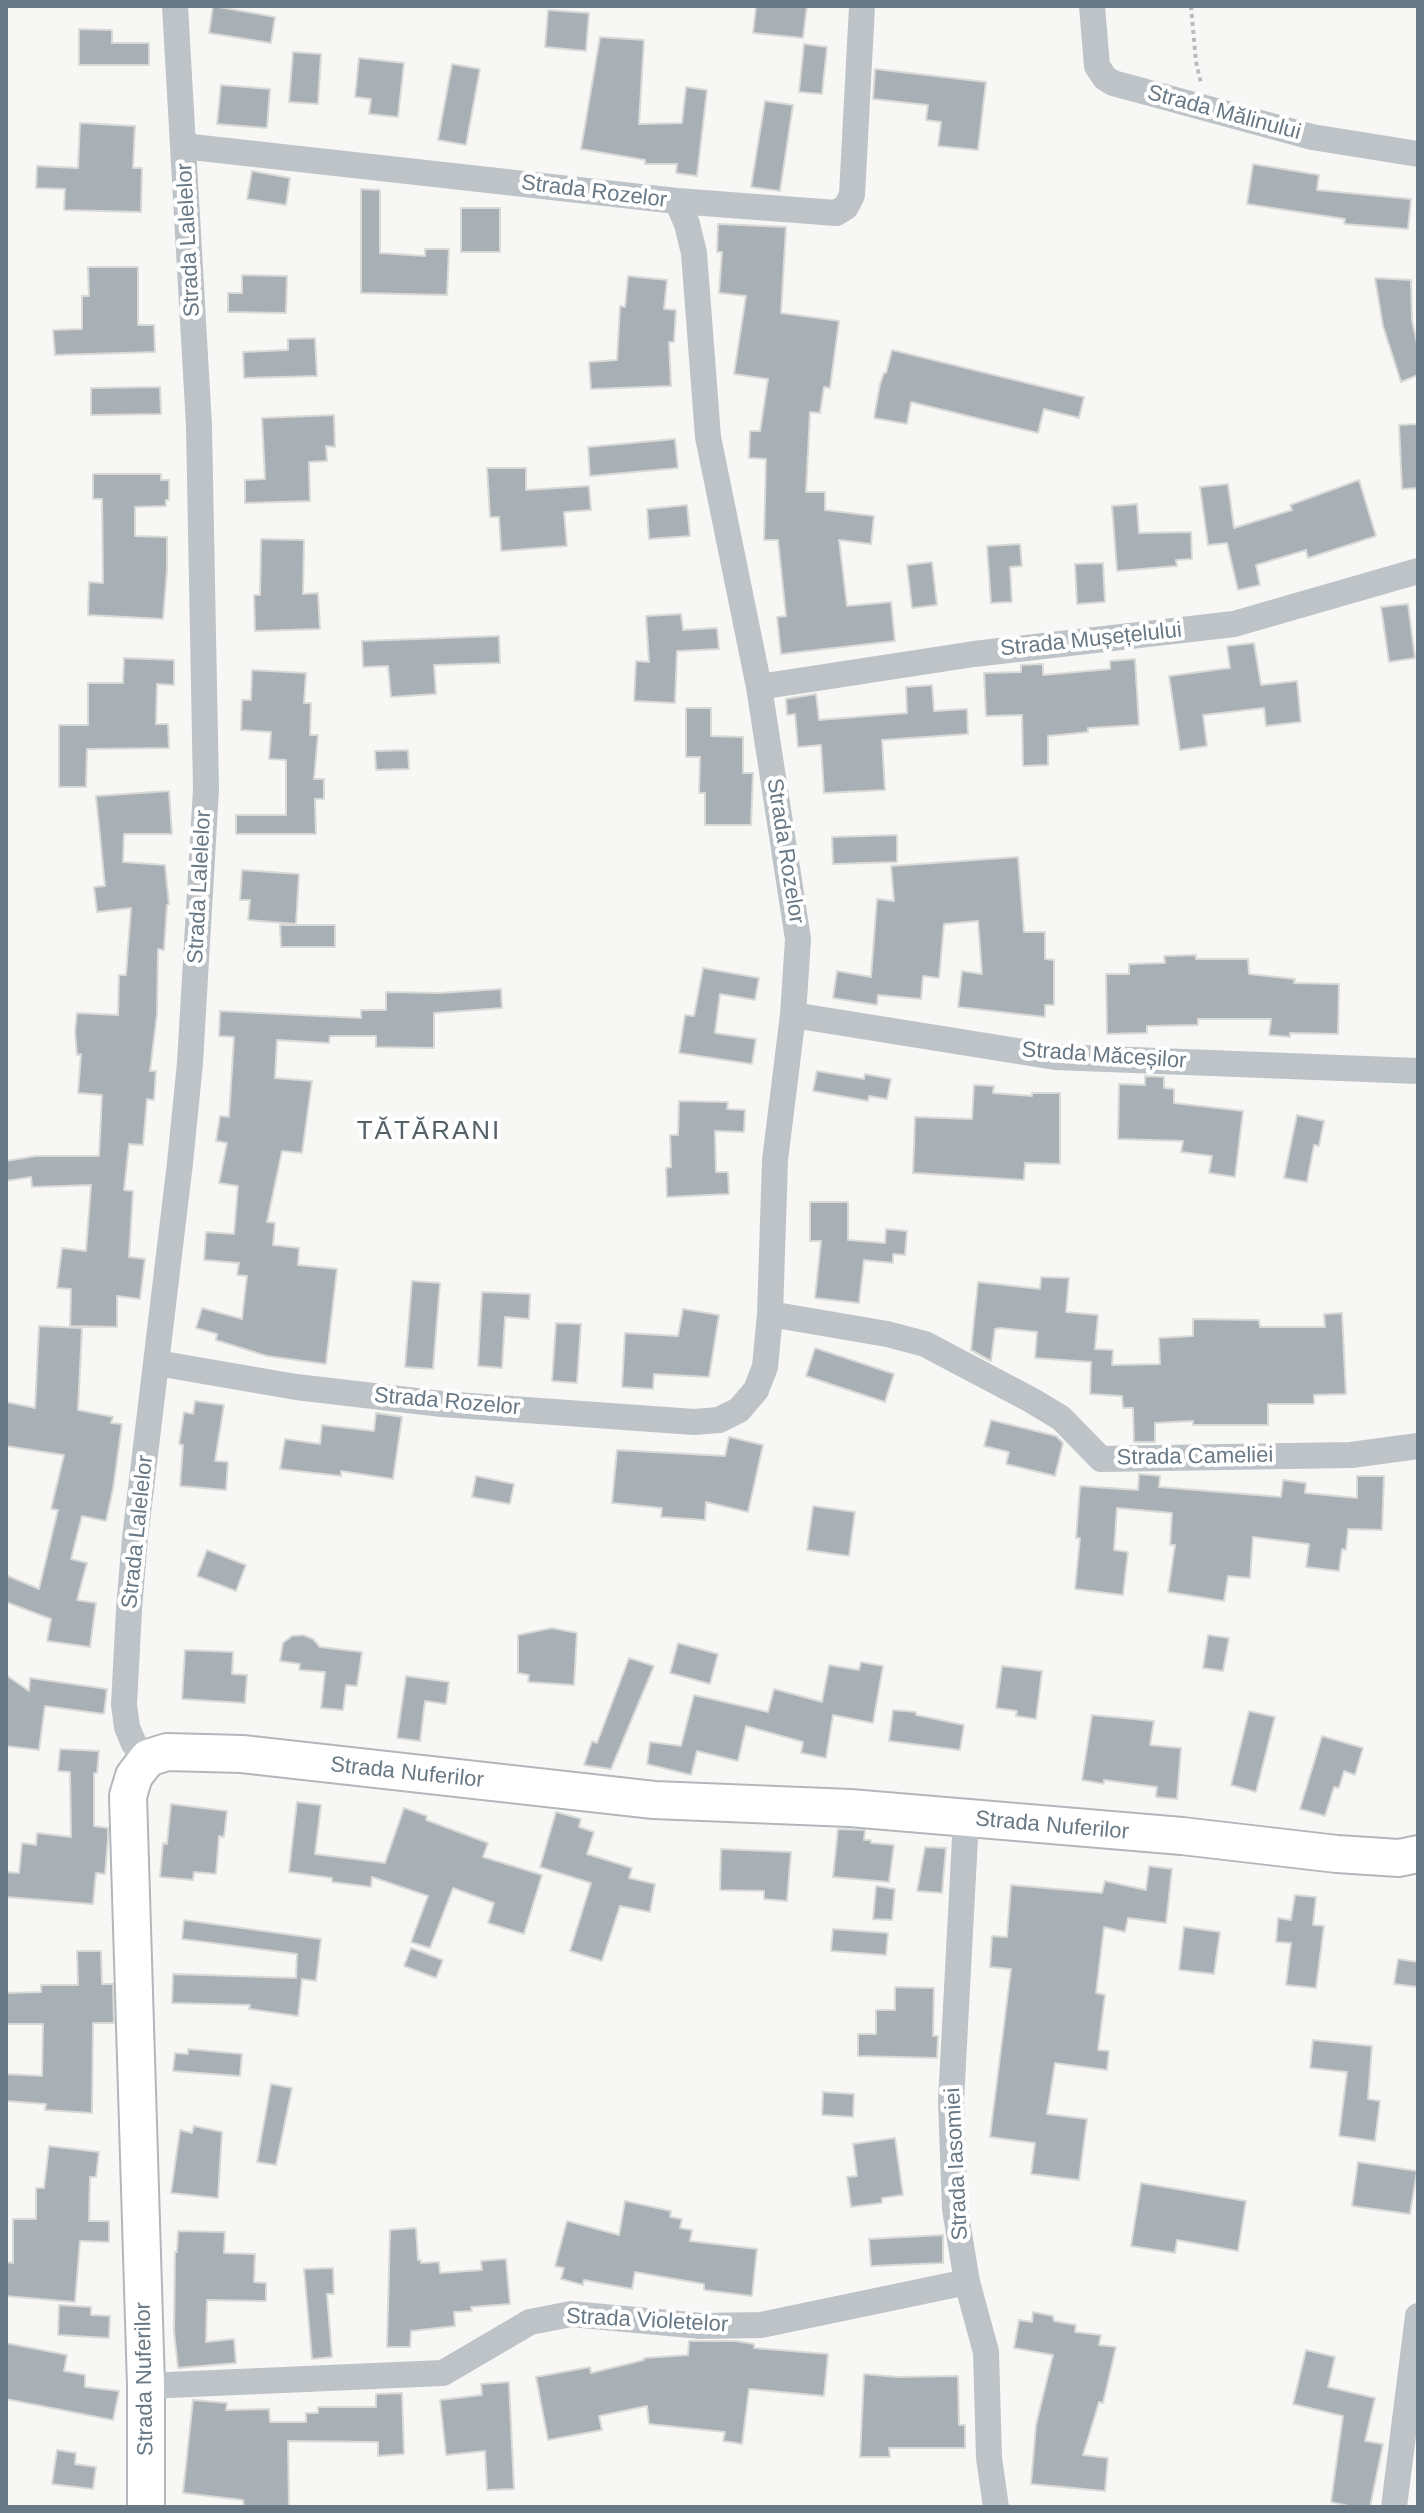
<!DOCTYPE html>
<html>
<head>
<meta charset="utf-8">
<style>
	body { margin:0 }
	#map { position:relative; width:1424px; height:2513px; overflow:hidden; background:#f7f7f5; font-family:Helvetica,sans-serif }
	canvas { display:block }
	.frame { position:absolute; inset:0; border:8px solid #687985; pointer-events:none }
</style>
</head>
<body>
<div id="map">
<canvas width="1424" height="2513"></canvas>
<div class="frame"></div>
</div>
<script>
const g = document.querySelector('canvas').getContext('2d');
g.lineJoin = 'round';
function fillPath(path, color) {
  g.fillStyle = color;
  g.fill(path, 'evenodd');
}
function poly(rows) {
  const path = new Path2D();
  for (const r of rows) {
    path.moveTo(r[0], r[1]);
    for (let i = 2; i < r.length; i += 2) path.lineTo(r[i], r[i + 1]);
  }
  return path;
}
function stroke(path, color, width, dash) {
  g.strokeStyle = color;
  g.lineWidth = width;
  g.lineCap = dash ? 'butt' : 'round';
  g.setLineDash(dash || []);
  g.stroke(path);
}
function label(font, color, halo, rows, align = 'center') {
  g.font = font + ' Helvetica,sans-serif';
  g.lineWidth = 8;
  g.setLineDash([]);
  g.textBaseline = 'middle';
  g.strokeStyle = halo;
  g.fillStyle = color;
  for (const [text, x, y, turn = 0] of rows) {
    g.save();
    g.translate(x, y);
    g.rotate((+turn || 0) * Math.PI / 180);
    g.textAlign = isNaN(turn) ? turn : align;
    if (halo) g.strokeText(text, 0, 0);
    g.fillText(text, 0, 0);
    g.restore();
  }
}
const building = poly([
	[213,6,275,17,271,43,209,33,213,6],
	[756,6,807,6,803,38,753,33,756,6],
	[548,10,589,13,586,51,545,47,548,10],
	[79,29,112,30,112,43,149,43,149,65,79,65,79,29],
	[600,37,644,40,639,124,682,123,686,87,707,90,697,176,676,173,677,164,645,164,645,160,581,149,600,37],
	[804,44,827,47,822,94,799,92,804,44],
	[293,52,321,54,318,104,289,102,293,52],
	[359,58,404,63,398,117,369,114,371,99,355,97,359,58],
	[452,64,480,69,466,145,438,140,452,64],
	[875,69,986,82,978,150,938,146,941,122,926,120,928,105,873,99,875,69],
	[221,85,270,89,267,128,217,124,221,85],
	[765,101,793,105,780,191,751,187,765,101],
	[80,123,135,126,133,168,142,168,141,212,64,210,65,189,36,188,37,166,78,168,80,123],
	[1253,164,1319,175,1317,190,1411,199,1408,229,1344,224,1345,219,1247,204,1253,164],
	[252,171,290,178,286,205,247,199,252,171],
	[361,189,380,190,380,253,425,256,425,249,449,249,447,295,361,293,361,189],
	[461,208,500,208,500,252,461,252,461,208],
	[718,224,786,227,781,313,839,321,830,388,824,387,820,413,810,412,806,492,825,492,825,510,874,516,871,544,839,540,847,606,891,602,895,641,781,654,777,617,786,616,778,540,764,540,766,459,749,458,750,431,760,431,768,379,734,374,746,296,719,293,722,252,717,252,718,224],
	[88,267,138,267,138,325,154,325,155,352,55,355,53,330,82,329,82,296,89,296,88,267],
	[242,275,287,276,286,313,228,312,228,293,242,293,242,275],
	[628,276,667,280,664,309,676,310,674,342,669,342,671,386,591,389,589,362,617,360,620,306,625,307,628,276],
	[1375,278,1411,280,1412,320,1418,348,1418,375,1401,382,1383,326,1375,278],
	[315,338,317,376,244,378,243,352,288,350,288,339,315,338],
	[892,350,1084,397,1079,418,1044,409,1038,433,911,402,907,424,874,418,880,384,884,373,886,373,892,350],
	[160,387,161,414,91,415,91,388,160,387],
	[334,415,335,447,326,446,327,461,309,462,310,501,245,503,245,480,265,479,262,418,334,415],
	[1418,424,1418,488,1402,489,1399,425,1418,424],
	[675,439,678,468,590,476,588,447,675,439],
	[487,468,526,468,526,490,589,486,591,510,564,512,567,546,501,551,499,517,490,517,487,468],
	[93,474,161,474,161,480,169,480,169,500,166,500,166,506,135,507,135,536,167,537,167,570,163,619,88,615,89,582,103,583,102,499,93,499,93,474],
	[1359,480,1376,536,1308,558,1306,550,1256,565,1260,585,1238,590,1227,543,1208,545,1200,487,1228,484,1234,528,1292,510,1290,505,1359,480],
	[1137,504,1139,533,1191,532,1192,559,1176,560,1177,566,1117,571,1112,506,1137,504],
	[687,505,690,536,649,539,647,509,687,505],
	[261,539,304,540,303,594,318,593,320,629,255,631,254,595,260,595,261,539],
	[1020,544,1022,566,1010,567,1012,602,991,603,987,546,1020,544],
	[932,562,937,605,912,608,907,565,932,562],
	[1103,563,1105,602,1077,604,1075,564,1103,563],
	[1408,604,1415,658,1389,662,1381,607,1408,604],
	[681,614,683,630,717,628,719,649,677,651,675,703,634,701,636,661,649,662,646,616,681,614],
	[499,636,500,663,434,665,436,694,391,697,388,666,363,667,362,641,499,636],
	[1254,643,1261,685,1297,681,1301,722,1266,726,1264,708,1203,715,1207,746,1180,750,1169,676,1230,668,1227,646,1254,643],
	[124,658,174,660,174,685,157,684,156,724,168,724,169,748,87,749,86,787,59,787,59,725,88,725,88,683,123,683,124,658],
	[1135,659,1139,725,1088,728,1088,732,1048,736,1048,765,1023,766,1022,715,986,716,984,673,1021,672,1021,665,1043,664,1043,675,1110,669,1110,661,1135,659],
	[252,670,306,673,304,703,311,703,310,735,318,735,314,779,324,779,324,799,315,799,316,834,236,834,236,815,286,815,286,760,269,759,271,732,241,730,242,700,251,700,252,670],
	[932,685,934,711,967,709,968,734,882,740,885,790,824,793,821,745,798,747,795,714,787,715,786,699,816,694,819,720,907,713,906,687,932,685],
	[686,708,711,708,711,736,743,737,743,773,753,773,751,825,705,825,705,793,699,793,700,757,686,757,686,708],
	[408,750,409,769,376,770,375,751,408,750],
	[169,791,172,834,124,834,123,862,165,865,169,904,167,905,164,950,158,949,157,1014,150,1071,156,1071,154,1100,147,1099,143,1145,129,1144,124,1190,133,1191,129,1257,145,1259,140,1299,117,1296,117,1327,70,1326,71,1289,57,1288,62,1248,86,1251,91,1185,32,1187,31,1177,6,1181,6,1161,36,1156,99,1156,102,1095,78,1093,81,1054,77,1055,75,1032,77,1013,118,1015,119,975,126,975,131,908,97,912,94,887,105,886,96,796,169,791],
	[897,835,897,862,833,864,832,837,897,835],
	[1018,857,1024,932,1045,932,1045,959,1054,960,1054,1005,1045,1005,1045,1017,958,1007,962,971,982,974,978,921,944,924,939,978,923,976,921,999,878,995,877,1005,833,998,837,971,871,977,877,899,894,901,891,866,1018,857],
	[242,870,299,874,296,924,248,920,250,900,240,900,242,870],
	[280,925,335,925,335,947,281,947,280,925],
	[1196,955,1196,959,1248,959,1249,974,1295,979,1294,983,1339,984,1338,1034,1290,1033,1290,1037,1269,1035,1271,1019,1198,1019,1198,1025,1147,1026,1147,1033,1107,1034,1106,974,1129,974,1129,964,1165,963,1164,956,1196,955],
	[703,968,759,978,755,1000,720,994,715,1033,756,1039,752,1064,679,1053,685,1015,694,1016,703,968],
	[501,989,502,1008,434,1013,434,1048,376,1047,376,1036,330,1036,329,1043,277,1040,275,1078,312,1081,302,1153,282,1151,267,1222,275,1223,273,1245,299,1248,298,1265,337,1269,326,1364,267,1356,216,1340,217,1334,196,1328,202,1308,242,1319,247,1276,237,1275,239,1263,204,1260,206,1232,234,1234,238,1186,219,1183,227,1143,216,1141,220,1116,229,1117,234,1037,219,1036,220,1011,361,1018,361,1010,386,1010,386,992,439,993,501,989],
	[817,1071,864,1079,865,1074,891,1079,887,1099,869,1096,868,1101,813,1091,817,1071],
	[1145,1076,1164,1077,1164,1088,1174,1089,1174,1103,1243,1111,1235,1177,1209,1173,1212,1156,1181,1152,1183,1141,1118,1139,1119,1084,1145,1085,1145,1076],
	[974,1085,994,1086,993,1093,1032,1096,1032,1093,1060,1093,1060,1164,1025,1163,1024,1180,913,1173,915,1117,972,1119,974,1085],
	[679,1101,728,1102,727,1109,745,1110,744,1132,715,1131,716,1172,728,1172,729,1194,667,1197,666,1168,671,1167,670,1135,678,1135,679,1101],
	[1297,1115,1324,1121,1319,1146,1314,1145,1307,1182,1284,1178,1297,1115],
	[810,1202,848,1202,848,1240,885,1243,886,1229,907,1231,905,1255,893,1254,893,1263,864,1260,859,1303,815,1298,821,1241,810,1241,810,1202],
	[1041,1277,1069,1278,1066,1312,1098,1315,1095,1349,1113,1350,1112,1365,1160,1364,1159,1338,1193,1336,1193,1319,1259,1320,1260,1327,1325,1327,1324,1314,1342,1313,1346,1394,1314,1395,1314,1404,1268,1404,1268,1425,1193,1425,1193,1421,1155,1423,1155,1442,1134,1442,1133,1408,1123,1408,1122,1396,1090,1394,1091,1362,1035,1358,1037,1332,1000,1328,995,1329,991,1361,971,1350,978,1282,1040,1289,1041,1277],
	[412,1281,440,1283,433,1369,405,1367,412,1281],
	[482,1292,530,1294,529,1319,505,1317,502,1368,478,1366,482,1292],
	[683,1309,719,1315,709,1377,654,1374,653,1389,622,1387,625,1333,678,1336,683,1309],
	[556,1323,581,1324,577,1383,552,1381,556,1323],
	[39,1326,82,1328,78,1410,113,1417,111,1423,122,1424,113,1489,106,1521,82,1516,71,1559,87,1563,77,1600,96,1603,90,1647,47,1641,51,1619,6,1602,6,1575,39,1589,58,1510,51,1509,64,1455,6,1446,6,1402,35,1408,39,1326],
	[815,1348,894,1374,885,1402,806,1376,815,1348],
	[195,1401,224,1405,215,1461,228,1462,226,1490,180,1486,183,1445,179,1444,184,1412,193,1414,195,1401],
	[376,1413,402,1417,393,1479,341,1471,341,1476,280,1469,285,1439,320,1444,322,1425,374,1431,376,1413],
	[991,1420,1056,1436,1063,1443,1055,1476,1006,1464,1009,1452,984,1446,991,1420],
	[729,1437,763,1445,748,1512,706,1502,705,1520,661,1517,662,1508,612,1503,617,1450,725,1456,729,1437],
	[1139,1474,1160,1476,1159,1487,1281,1497,1283,1480,1306,1483,1305,1493,1357,1498,1357,1476,1384,1476,1382,1530,1348,1529,1346,1550,1342,1549,1339,1571,1306,1567,1309,1544,1253,1537,1250,1578,1228,1576,1224,1601,1168,1592,1175,1545,1170,1545,1172,1513,1117,1508,1114,1550,1128,1552,1123,1595,1075,1589,1080,1538,1076,1538,1080,1486,1138,1490,1139,1474],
	[476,1476,514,1484,510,1504,472,1497,476,1476],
	[813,1506,855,1512,849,1556,807,1550,813,1506],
	[207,1550,246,1565,236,1591,197,1576,207,1550],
	[552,1628,577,1633,574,1685,528,1682,529,1675,518,1673,518,1635,552,1628],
	[303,1635,313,1639,320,1647,362,1652,357,1686,346,1685,343,1710,321,1708,325,1672,299,1670,300,1664,280,1661,283,1643,292,1636,303,1635],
	[1208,1635,1229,1638,1223,1671,1203,1668,1208,1635],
	[678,1643,718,1654,710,1684,670,1673,678,1643],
	[185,1650,233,1652,232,1674,247,1675,245,1703,182,1699,185,1650],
	[629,1658,654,1666,611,1769,584,1765,592,1741,597,1743,629,1658],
	[861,1662,883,1666,873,1723,833,1715,826,1758,801,1753,803,1742,746,1726,738,1761,697,1751,691,1775,647,1764,650,1742,681,1746,694,1695,768,1712,774,1689,822,1702,829,1665,859,1670,861,1662],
	[1002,1666,1042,1671,1036,1719,1016,1716,1017,1711,996,1708,1002,1666],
	[6,1675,29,1691,30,1678,107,1689,104,1714,45,1706,39,1750,6,1746,6,1675],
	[406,1676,449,1682,446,1704,425,1701,420,1741,397,1738,406,1676],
	[893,1710,916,1712,916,1715,964,1725,960,1750,889,1741,893,1710],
	[1249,1711,1275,1717,1256,1792,1231,1785,1249,1711],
	[1092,1715,1154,1721,1150,1745,1181,1748,1177,1799,1156,1797,1157,1787,1104,1780,1104,1784,1082,1780,1092,1715],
	[1322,1736,1363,1748,1355,1775,1344,1771,1339,1788,1334,1787,1325,1816,1300,1809,1322,1736],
	[60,1749,99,1751,97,1773,94,1773,94,1826,108,1828,108,1839,105,1874,96,1873,93,1904,6,1897,6,1872,19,1873,22,1843,36,1845,37,1833,71,1837,70,1772,58,1771,60,1749],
	[297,1802,321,1805,315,1854,385,1863,404,1808,427,1816,426,1820,488,1843,483,1857,542,1875,524,1934,488,1923,494,1903,453,1888,430,1948,411,1942,428,1896,372,1877,371,1887,332,1882,332,1878,289,1872,297,1802],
	[171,1804,227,1811,224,1837,219,1836,216,1874,194,1872,193,1880,160,1877,163,1843,167,1844,171,1804],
	[556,1812,581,1819,579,1827,594,1832,587,1854,632,1868,629,1878,655,1884,650,1912,620,1906,602,1961,570,1951,591,1883,540,1867,556,1812],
	[838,1829,865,1830,864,1840,871,1840,871,1843,894,1845,889,1882,833,1877,838,1829],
	[925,1847,946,1848,942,1893,917,1891,925,1847],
	[721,1849,791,1852,787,1901,764,1899,764,1891,720,1890,721,1849],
	[1149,1866,1172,1869,1166,1923,1128,1918,1125,1932,1104,1927,1096,1993,1105,1995,1098,2050,1109,2051,1107,2070,1055,2063,1047,2114,1087,2119,1079,2180,1031,2174,1035,2143,990,2137,1011,1969,990,1967,992,1936,1007,1937,1011,1885,1102,1893,1105,1881,1146,1890,1149,1866],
	[876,1886,895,1889,892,1920,873,1919,876,1886],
	[1295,1895,1316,1897,1313,1925,1324,1926,1316,1988,1286,1985,1291,1943,1276,1942,1278,1918,1291,1920,1295,1895],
	[184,1920,321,1939,316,1981,302,1979,298,2016,249,2009,250,2005,172,2003,173,1974,296,1978,297,1954,182,1939,184,1920],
	[1184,1927,1220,1932,1214,1974,1179,1970,1184,1927],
	[833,1929,888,1933,886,1955,831,1951,833,1929],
	[411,1948,443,1960,436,1978,404,1966,411,1948],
	[77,1951,101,1951,102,1984,113,1984,114,2023,93,2023,92,2113,45,2110,46,2104,6,2101,6,2074,42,2076,43,2024,6,2024,6,1993,41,1992,41,1985,78,1985,77,1951],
	[1398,1959,1418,1962,1418,1987,1394,1984,1398,1959],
	[895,1987,934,1988,933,2036,938,2036,937,2058,858,2056,858,2034,876,2034,876,2010,895,2010,895,1987],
	[1313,2040,1372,2046,1368,2099,1380,2101,1375,2141,1339,2136,1347,2072,1310,2068,1313,2040],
	[188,2049,242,2054,240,2076,173,2071,175,2053,188,2054,188,2049],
	[271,2084,292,2088,276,2165,257,2162,271,2084],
	[823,2092,854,2094,853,2117,822,2115,823,2092],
	[194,2126,222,2132,218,2198,171,2193,180,2130,192,2133,194,2126],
	[895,2138,903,2195,882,2198,882,2203,851,2207,847,2177,857,2176,853,2144,895,2138],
	[49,2146,99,2152,96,2177,90,2177,89,2221,109,2221,109,2242,80,2241,75,2302,6,2296,6,2262,13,2263,13,2219,36,2219,36,2188,44,2188,49,2146],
	[1358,2162,1417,2171,1410,2214,1352,2206,1358,2162],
	[1141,2183,1246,2201,1238,2251,1177,2240,1175,2253,1131,2246,1141,2183],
	[625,2201,671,2211,670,2217,682,2219,680,2228,692,2230,690,2241,757,2249,752,2296,704,2290,704,2284,635,2272,632,2289,584,2280,583,2285,561,2279,564,2268,555,2266,567,2221,619,2235,625,2201],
	[416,2228,418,2260,421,2260,421,2263,439,2262,440,2273,482,2270,481,2261,506,2259,510,2304,471,2307,472,2311,454,2312,455,2326,411,2331,410,2347,387,2347,390,2230,416,2228],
	[178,2231,225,2232,224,2253,255,2254,254,2282,266,2283,266,2301,207,2300,206,2342,234,2339,236,2363,178,2368,174,2331,175,2252,177,2252,178,2231],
	[943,2235,943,2263,871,2266,869,2239,943,2235],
	[333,2268,334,2294,327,2294,332,2357,312,2359,304,2269,333,2268],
	[59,2305,91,2307,91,2315,110,2316,109,2338,58,2335,59,2305],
	[1033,2312,1053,2316,1054,2321,1076,2325,1075,2332,1101,2335,1099,2345,1116,2347,1103,2403,1099,2402,1083,2455,1108,2458,1105,2491,1031,2484,1036,2425,1053,2355,1014,2348,1019,2320,1032,2322,1033,2312],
	[689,2341,736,2341,754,2344,754,2348,828,2354,824,2396,749,2389,742,2444,723,2441,725,2432,649,2424,647,2406,599,2416,602,2430,548,2440,536,2377,590,2367,591,2373,644,2360,644,2358,688,2355,689,2341],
	[6,2343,67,2355,64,2371,85,2375,85,2387,119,2391,113,2420,6,2399,6,2343],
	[1306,2350,1335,2357,1328,2387,1375,2398,1365,2441,1383,2444,1370,2507,1353,2507,1331,2502,1343,2416,1293,2404,1306,2350],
	[864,2374,898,2377,958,2376,959,2425,965,2425,965,2448,889,2448,890,2457,860,2457,864,2374],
	[509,2382,514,2489,487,2490,485,2451,446,2455,440,2400,482,2395,481,2384,509,2382],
	[402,2393,404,2454,378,2456,378,2442,288,2441,289,2507,244,2507,243,2500,183,2493,193,2400,227,2403,226,2410,269,2409,270,2422,306,2422,306,2413,318,2413,318,2407,376,2407,376,2394,402,2393],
	[57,2450,76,2453,75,2464,96,2467,93,2489,52,2484,57,2450]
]);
const path = poly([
	[1191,6,1196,62,1201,83]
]);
const minor = poly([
	[1092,6,1097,66,1105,78,1113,83,1312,137,1418,154],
	[183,146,677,201,836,213,846,207,852,195,862,6],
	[759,687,974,654,1234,624,1418,571],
	[793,1015,1055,1057,1418,1071],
	[770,1314,887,1334,925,1344,1031,1400,1061,1418,1101,1459,1351,1455,1418,1446],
	[157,1363,296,1387,442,1404,694,1422,719,1420,739,1410,756,1390,765,1367,770,1314,775,1160,793,1015,798,939,759,687,708,437,694,253,687,224,677,201],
	[148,1758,134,1744,127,1727,124,1705,129,1609,135,1538,180,1163,190,1063,206,789,199,426,175,6],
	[966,1819,951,2101,955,2209,967,2282,986,2352,989,2458,996,2507],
	[146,2386,443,2373,530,2322,571,2314,701,2326,761,2325,967,2282],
	[1394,2507,1418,2316]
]);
const secondary = poly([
	[146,2507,146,2386,128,1796,134,1776,148,1758,167,1752,242,1754,654,1800,850,1808,1182,1836,1337,1854,1399,1858,1418,1854]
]);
const streetNames = [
	["Strada Mălinului",1224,113,15],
	["Strada Rozelor",594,192,7],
	["Strada Lalelelor",189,240,-93],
	["Strada Mușețelului",1091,640,-6],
	["Strada Rozelor",785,851,81],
	["Strada Lalelelor",200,887,-87],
	["Strada Măceșilor",1104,1056,4],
	["Strada Rozelor",447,1402,5],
	["Strada Cameliei",1195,1457,-1],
	["Strada Lalelelor",138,1532,-84],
	["Strada Nuferilor",407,1773,6],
	["Strada Nuferilor",1052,1826,5],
	["Strada Iasomiei",957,2164,-93],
	["Strada Violetelor",647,2321,3],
	["Strada Nuferilor",145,2379,-91]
];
const quarterNames = [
	["TĂTĂRANI",429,1132]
];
fillPath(building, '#a8b0b6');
stroke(building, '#d9d9d7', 2);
stroke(secondary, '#b1b7bb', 40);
stroke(path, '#b9bcbf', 4, [4, 4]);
stroke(minor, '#bec3c7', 26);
stroke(secondary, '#fff', 36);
label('22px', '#687985', '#fff', streetNames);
g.letterSpacing = '2px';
label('26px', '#55626a', '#fff', quarterNames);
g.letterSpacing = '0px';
</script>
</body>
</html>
